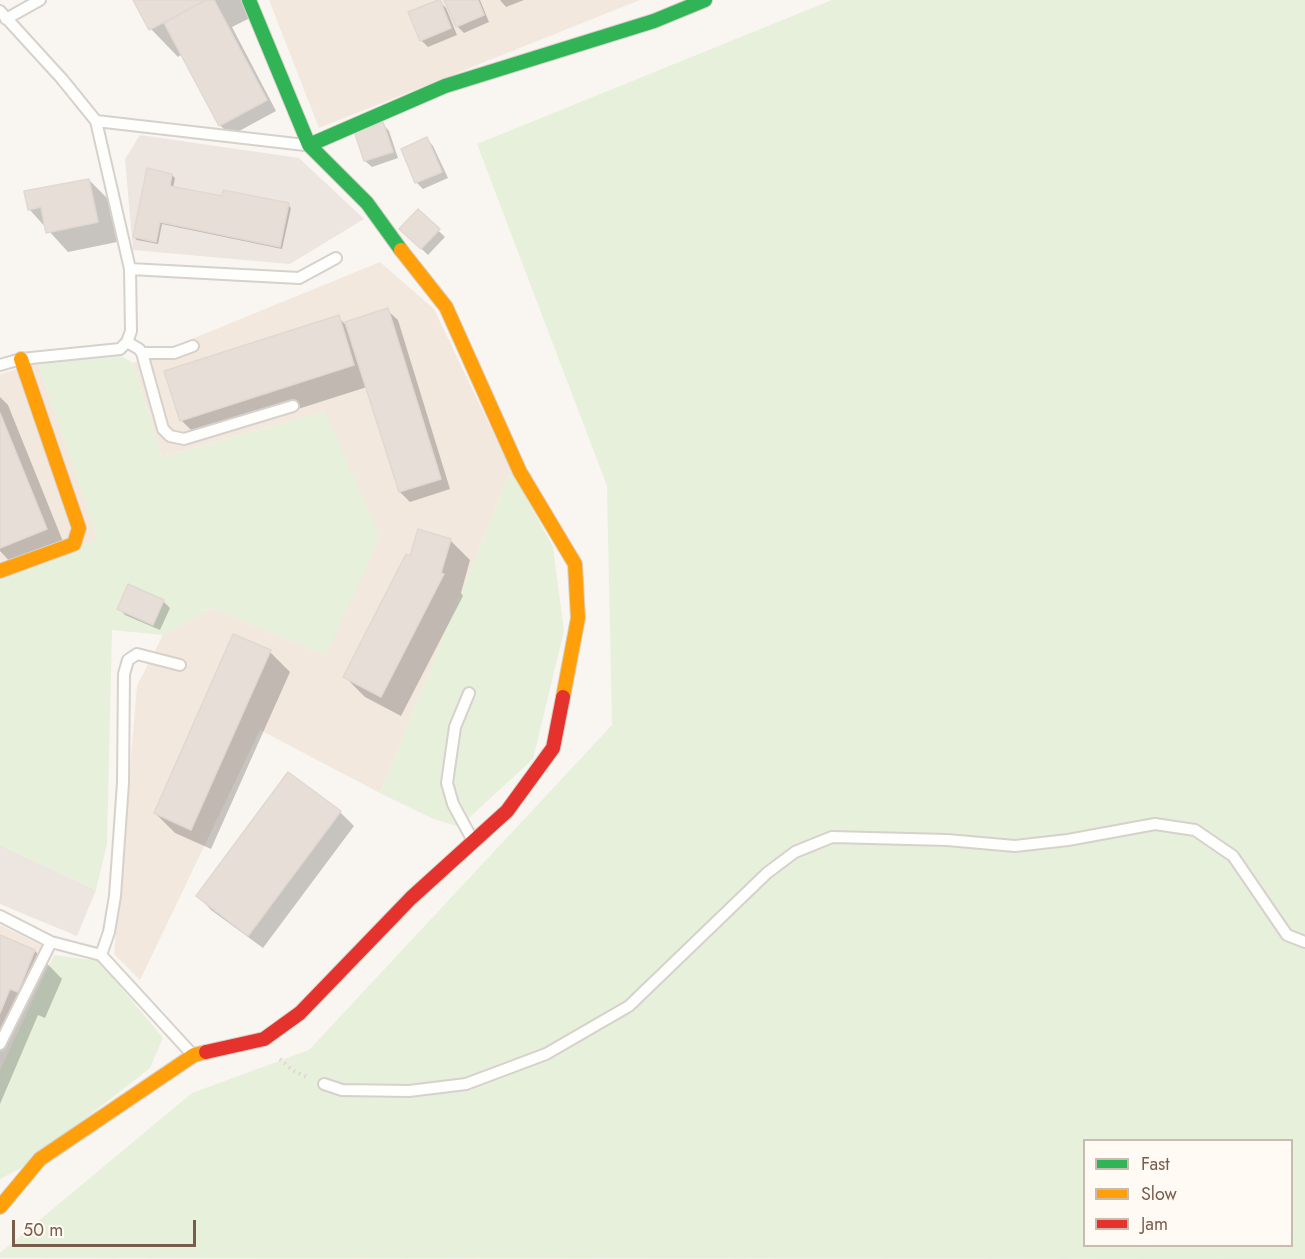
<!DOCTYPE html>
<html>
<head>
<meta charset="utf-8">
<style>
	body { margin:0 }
	#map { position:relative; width:1305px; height:1259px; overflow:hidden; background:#f9f5f0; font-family:Jost,sans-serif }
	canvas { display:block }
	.legend { position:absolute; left:1083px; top:1139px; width:210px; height:108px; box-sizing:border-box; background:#fffaf3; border:2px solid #cabbb1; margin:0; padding:8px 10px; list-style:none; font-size:18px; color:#7a5c4d }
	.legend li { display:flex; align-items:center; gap:12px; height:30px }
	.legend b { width:30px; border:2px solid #cabbb1 }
	.scale { position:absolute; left:12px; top:1220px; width:184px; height:27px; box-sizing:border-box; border:3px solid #7a5c4d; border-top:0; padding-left:8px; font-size:18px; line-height:21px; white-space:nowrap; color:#7a5c4d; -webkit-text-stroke:4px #fffaf3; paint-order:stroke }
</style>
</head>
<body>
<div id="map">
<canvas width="1305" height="1259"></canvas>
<ul class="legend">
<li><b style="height:8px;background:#30b455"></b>Fast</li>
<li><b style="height:8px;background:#ff9f0a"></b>Slow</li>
<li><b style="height:8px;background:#e5322d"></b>Jam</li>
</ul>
<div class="scale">50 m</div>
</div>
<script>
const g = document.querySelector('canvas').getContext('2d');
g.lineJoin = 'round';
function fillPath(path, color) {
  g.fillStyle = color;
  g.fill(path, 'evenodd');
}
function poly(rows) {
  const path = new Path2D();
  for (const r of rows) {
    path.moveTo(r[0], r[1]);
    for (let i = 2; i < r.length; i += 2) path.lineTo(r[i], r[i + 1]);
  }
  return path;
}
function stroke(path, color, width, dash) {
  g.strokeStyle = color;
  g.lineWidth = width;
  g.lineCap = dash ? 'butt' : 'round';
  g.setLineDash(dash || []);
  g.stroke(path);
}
const residential = poly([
	[269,0,640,0,319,128],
	[380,262,434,309,511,470,380,793,260,730,140,980,114,954,137,686,163,635,212,608,326,655,325,411,162,457,133,363],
	[38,363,98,539,0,577,0,374],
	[0,925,45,947,0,1033]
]);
const industrial = poly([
	[140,135,299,158,364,219,290,264,133,250,125,159],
	[0,845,96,890,77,936,0,904]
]);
const green = poly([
	[832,0,1305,0,1305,1259,0,1258,0,1253,192,1093,309,1050,612,725,607,486,477,144],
	[1084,1140,1292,1140,1292,1246,1084,1246],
	[113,351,133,363,162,457,325,411,380,537,326,655,212,608,163,635,112,630,107,844,96,890,0,845,0,577,98,539,38,363],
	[511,470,553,547,564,631,533,759,459,827,431,818,380,793],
	[54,955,99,961,163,1038,150,1068,23,1167,0,1179,0,1070]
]);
const shadow = poly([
	[135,0,241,0,250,18,232,27,276,111,230,136,220,125,182,54,178,57,151,29],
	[446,0,480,0,489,22,464,33,457,26],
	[500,0,524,0,506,7],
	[439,1,446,8,457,35,428,47,421,40],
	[383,124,389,131,398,158,372,167,365,161],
	[427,139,433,146,448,178,423,189,417,183,403,150],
	[172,175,175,178,173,188,223,198,288,205,291,208,282,249,162,224,158,244,137,240,134,237],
	[89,180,109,200,117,242,68,252,29,209],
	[418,211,445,237,428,255,401,229],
	[387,310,398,320,450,489,410,502,400,492,367,387,201,440,181,420,338,317,345,324],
	[0,397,8,405,66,549,17,569,0,551],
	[450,540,470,560,461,593,463,596,401,716,365,697,345,677,411,559],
	[163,601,170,608,160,630,125,615,119,608],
	[270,652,290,672,211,849,175,833,155,813],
	[340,812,354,826,263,948,211,910,198,896],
	[0,937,35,951,62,979,45,1018,38,1015,0,1104]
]);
const building = poly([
	[133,0,206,0,149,30,133,0],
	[206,0,214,0,267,100,219,126,164,23,206,0],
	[438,0,440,0,451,28,420,41,408,12,438,0],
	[444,0,478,0,484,15,456,27,444,0],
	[383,122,393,152,364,161,354,131,383,122],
	[427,137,442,172,415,183,401,149,427,137],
	[147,168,172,174,170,186,222,196,223,190,289,203,280,247,160,222,156,242,133,237,147,168],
	[89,179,98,222,46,233,41,207,28,210,24,191,89,179],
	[418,209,440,229,421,249,399,229,418,209],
	[388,308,441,479,399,492,345,322,388,308],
	[339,315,354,365,180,421,164,371,339,315],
	[0,413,47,529,0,548,0,413],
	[418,529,451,539,441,573,444,574,381,697,343,677,406,554,410,556,418,529],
	[128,584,164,600,153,625,117,609,128,584],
	[233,634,271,650,191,830,154,813,233,634],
	[288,772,341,811,248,936,196,896,288,772],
	[0,935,35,950,18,992,10,989,0,1013,0,935]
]);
const path = poly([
	[280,1059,292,1070,309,1078]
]);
const lane = poly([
	[0,11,62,79,96,121,130,269,131,331,127,342,120,349,21,359,0,365],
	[6,19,40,0],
	[96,121,305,145],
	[130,269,299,278,336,258],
	[127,342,139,349,142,353,163,429,170,436,184,439,293,406],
	[142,353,174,353,193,346],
	[469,693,455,727,447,783,453,804,472,839],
	[0,916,51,942,101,955,191,1053],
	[101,955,109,932,115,896,123,783,124,674,128,660,137,654,180,665],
	[0,1044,51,942],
	[324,1084,342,1090,409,1091,466,1084,546,1054,629,1006,767,873,795,852,832,837,947,840,1015,846,1068,840,1155,824,1195,830,1233,856,1287,935,1305,942]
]);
const fast = poly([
	[249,0,309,145,367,203,401,250],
	[309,145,445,86,654,21,705,0]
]);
const slow = poly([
	[401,250,446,307,520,472,575,564,578,618,563,697],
	[0,571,74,544,79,528,21,359],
	[0,1207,40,1159,194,1055,206,1052]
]);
const jam = poly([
	[206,1052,264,1039,300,1013,411,898,507,811,553,748,563,697]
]);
fillPath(residential, '#f2e8de');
fillPath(industrial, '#ede5e0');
fillPath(green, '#e7f0db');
fillPath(shadow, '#0003');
fillPath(building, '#e6ded7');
stroke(building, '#e2d8d2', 1.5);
stroke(lane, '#d7d1cb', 14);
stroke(fast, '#d9d2cb', 16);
stroke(slow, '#d9d2cb', 16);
stroke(jam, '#d9d2cb', 16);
stroke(path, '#dcd5d0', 4, [1.5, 4.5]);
stroke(lane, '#fefefd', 10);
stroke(fast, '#30b455', 14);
stroke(slow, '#ff9f0a', 14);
stroke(jam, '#e5322d', 14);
</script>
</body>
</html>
